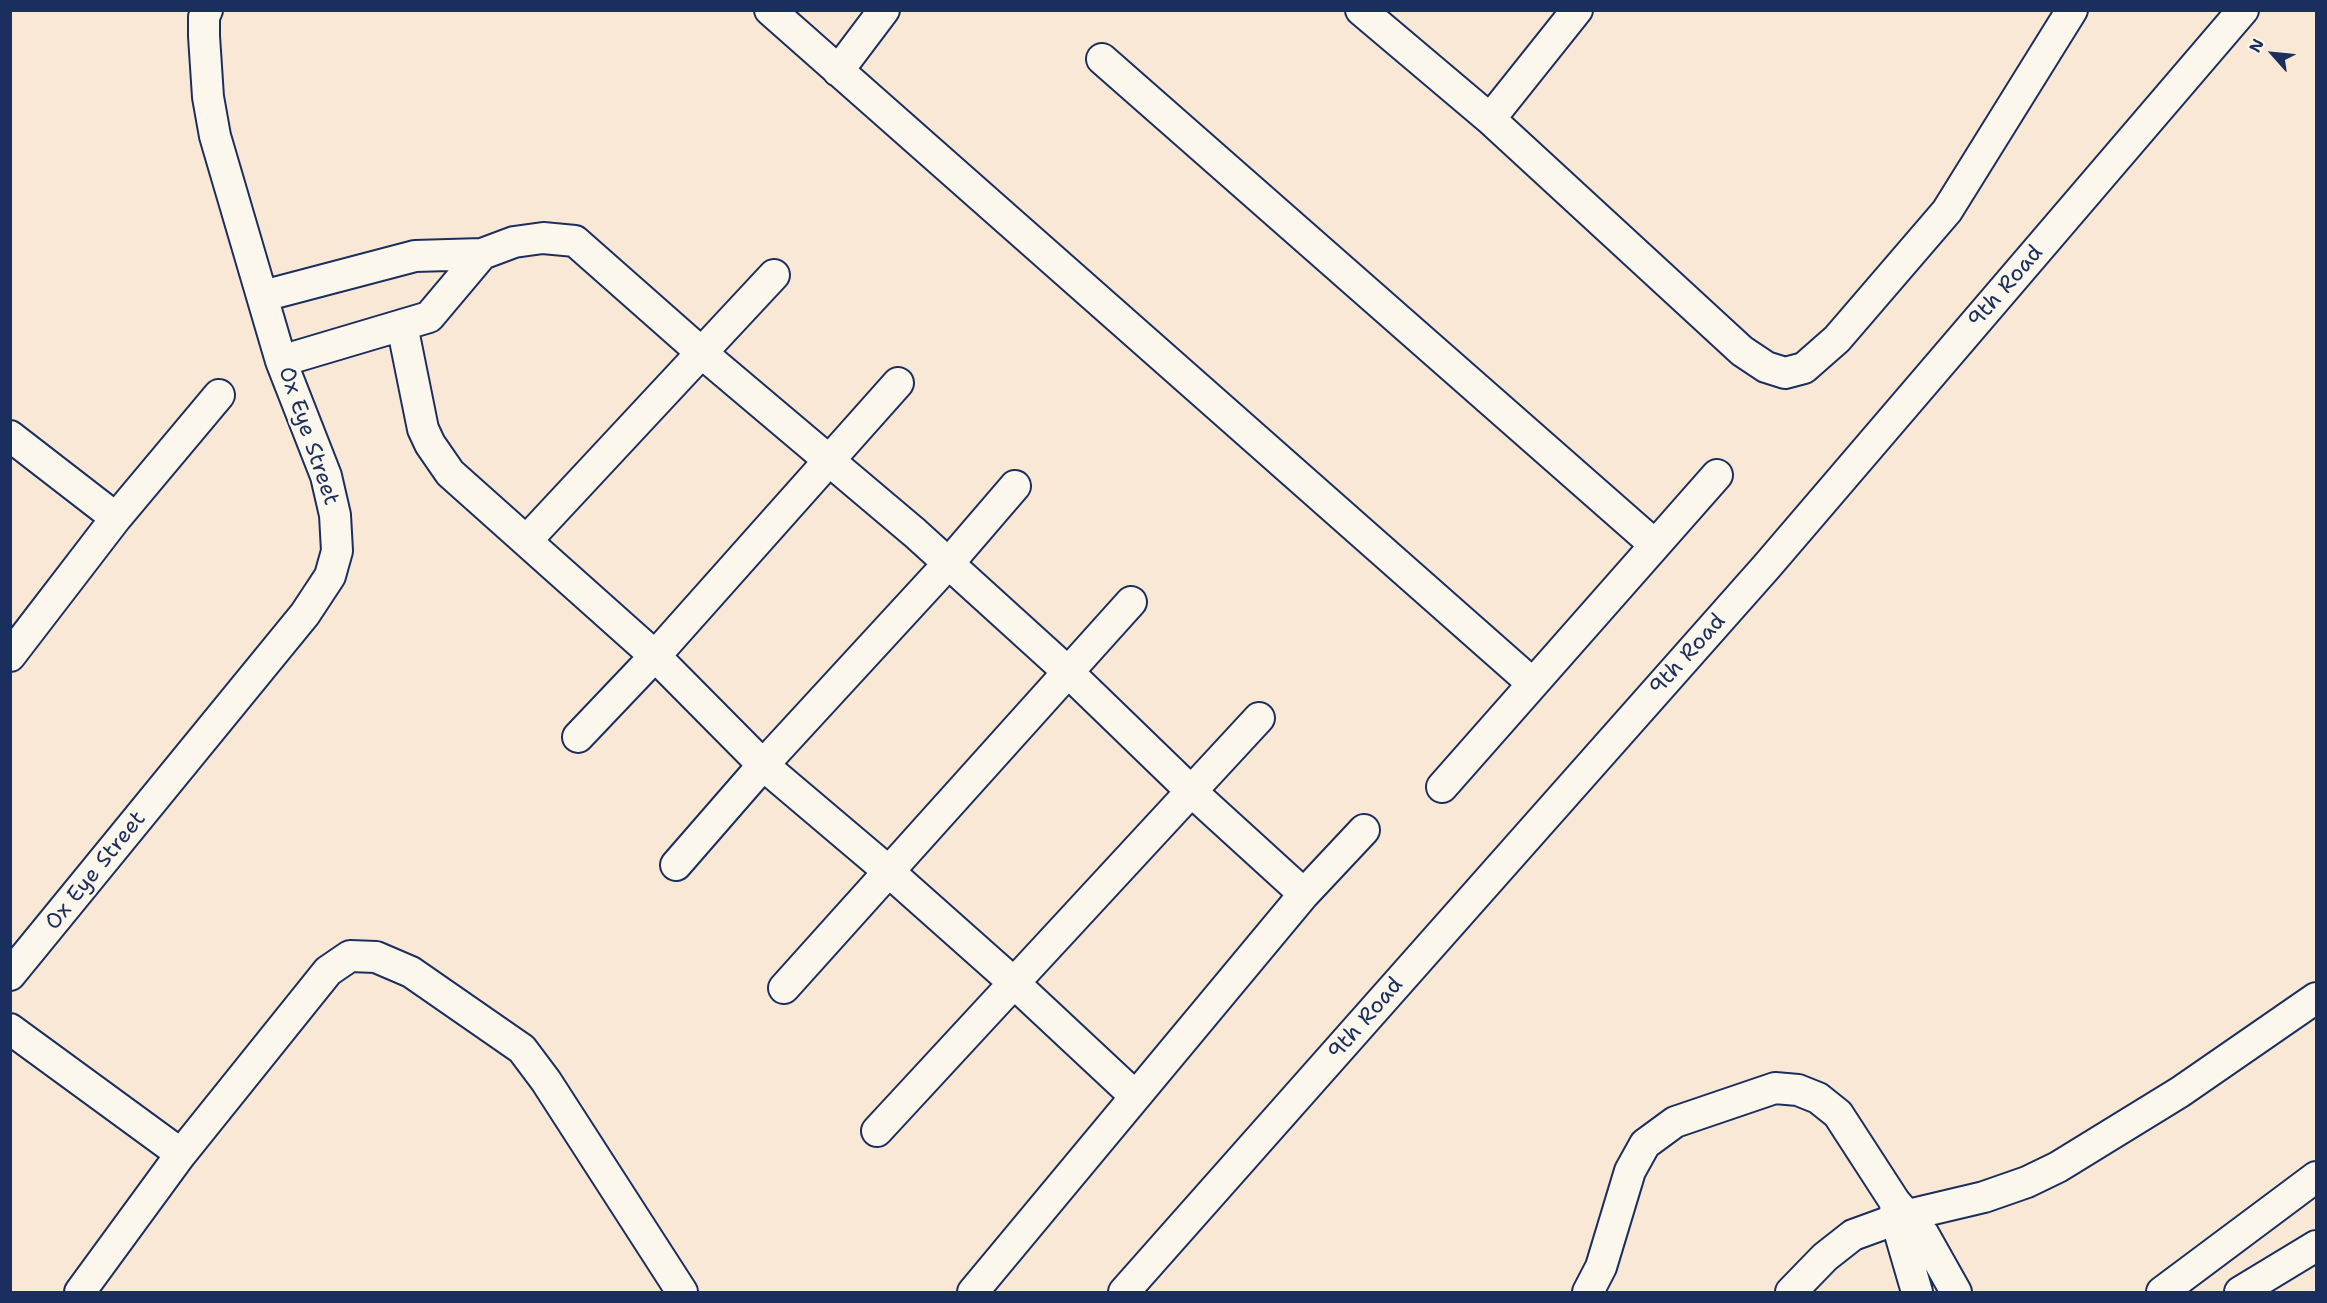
<!DOCTYPE html>
<html>
<head>
<meta charset="utf-8">
<style>
	body { margin:0 }
	#map { position:relative; width:2327px; height:1303px; overflow:hidden; background:#fae8d7; font-family:"Shantell Sans",sans-serif }
	canvas { display:block }
	.frame { position:absolute; inset:0; border:12px solid #1b2f5e; pointer-events:none }
	.north { position:absolute; left:2243px; top:24px; width:60px; height:60px; -webkit-text-stroke:4px #fbf7ec; paint-order:stroke; rotate:297deg; font-size:16px; font-weight:700; line-height:24px; text-align:center; color:#1b2f5e }
	.north::after { content:''; display:block; margin:auto; width:21px; height:27px; background:#1b2f5e; clip-path:polygon(50% 0,100% 100%,50% 72%,0 100%) }
</style>
</head>
<body>
<div id="map">
<canvas width="2327" height="1303"></canvas>
<div class="frame"></div>
<div class="north">N</div>
</div>
<script>
const g = document.querySelector('canvas').getContext('2d');
g.lineJoin = 'round';
function poly(rows) {
  const path = new Path2D();
  for (const r of rows) {
    path.moveTo(r[0], r[1]);
    for (let i = 2; i < r.length; i += 2) path.lineTo(r[i], r[i + 1]);
  }
  return path;
}
function stroke(path, color, width, dash) {
  g.strokeStyle = color;
  g.lineWidth = width;
  g.lineCap = dash ? 'butt' : 'round';
  g.setLineDash(dash || []);
  g.stroke(path);
}
function label(font, color, halo, rows, align = 'center') {
  g.font = font + ' "Shantell Sans",sans-serif';
  g.lineWidth = 5;
  g.setLineDash([]);
  g.textBaseline = 'middle';
  g.strokeStyle = halo;
  g.fillStyle = color;
  for (const [text, x, y, turn = 0] of rows) {
    g.save();
    g.translate(x, y);
    g.rotate((+turn || 0) * Math.PI / 180);
    g.textAlign = isNaN(turn) ? turn : align;
    if (halo) g.strokeText(text, 0, 0);
    g.fillText(text, 0, 0);
    g.restore();
  }
}
const minor = poly([
	[770,10,1532,683],
	[1361,10,1490,119,1742,351,1766,367,1785,373,1804,368,1837,339,1947,211,2072,10],
	[1102,59,1655,545],
	[838,71,884,10],
	[1490,119,1577,10],
	[263,296,415,256,482,254,514,242,543,238,575,241,703,354,915,533,1067,671,1191,791,1304,894],
	[402,325,423,429,430,444,450,473,655,656,763,765,887,870,1013,982,1135,1096],
	[281,361,429,317,482,254],
	[10,436,116,518],
	[527,540,774,275],
	[10,656,116,518,219,395],
	[578,737,655,656,898,383],
	[1442,787,1717,475],
	[676,865,763,765,948,564,1015,486],
	[10,975,305,614,330,576,337,551,335,515,326,476,281,361,215,136,208,97,204,36,204,17,207,10],
	[784,988,1131,602],
	[10,1029,181,1154],
	[877,1131,1259,718],
	[1895,1202,1896,1220,1917,1292],
	[80,1292,181,1154,328,971,350,956,376,957,411,972,522,1049,546,1081,682,1292],
	[973,1292,1304,894,1364,830],
	[1124,1292,1768,565,2243,10],
	[1588,1292,1601,1267,1630,1171,1645,1144,1675,1122,1775,1088,1798,1090,1818,1098,1838,1114,1895,1202,1924,1235,1956,1292],
	[1791,1292,1825,1257,1853,1235,1908,1215,1984,1197,2027,1182,2058,1167,2180,1092,2316,998],
	[2162,1292,2316,1177],
	[2240,1292,2316,1246]
]);
const streetNames = [
	["9th Road",2006,287,-49],
	["Ox Eye Street",308,436,71],
	["9th Road",1688,655,-48],
	["Ox Eye Street",96,871,-51],
	["9th Road",1366,1019,-49]
];
stroke(minor, '#1b2f5e', 34);
stroke(minor, '#fbf7ec', 30);
label('22px', '#1b2f5e', '#fbf7ec', streetNames);
</script>
</body>
</html>
